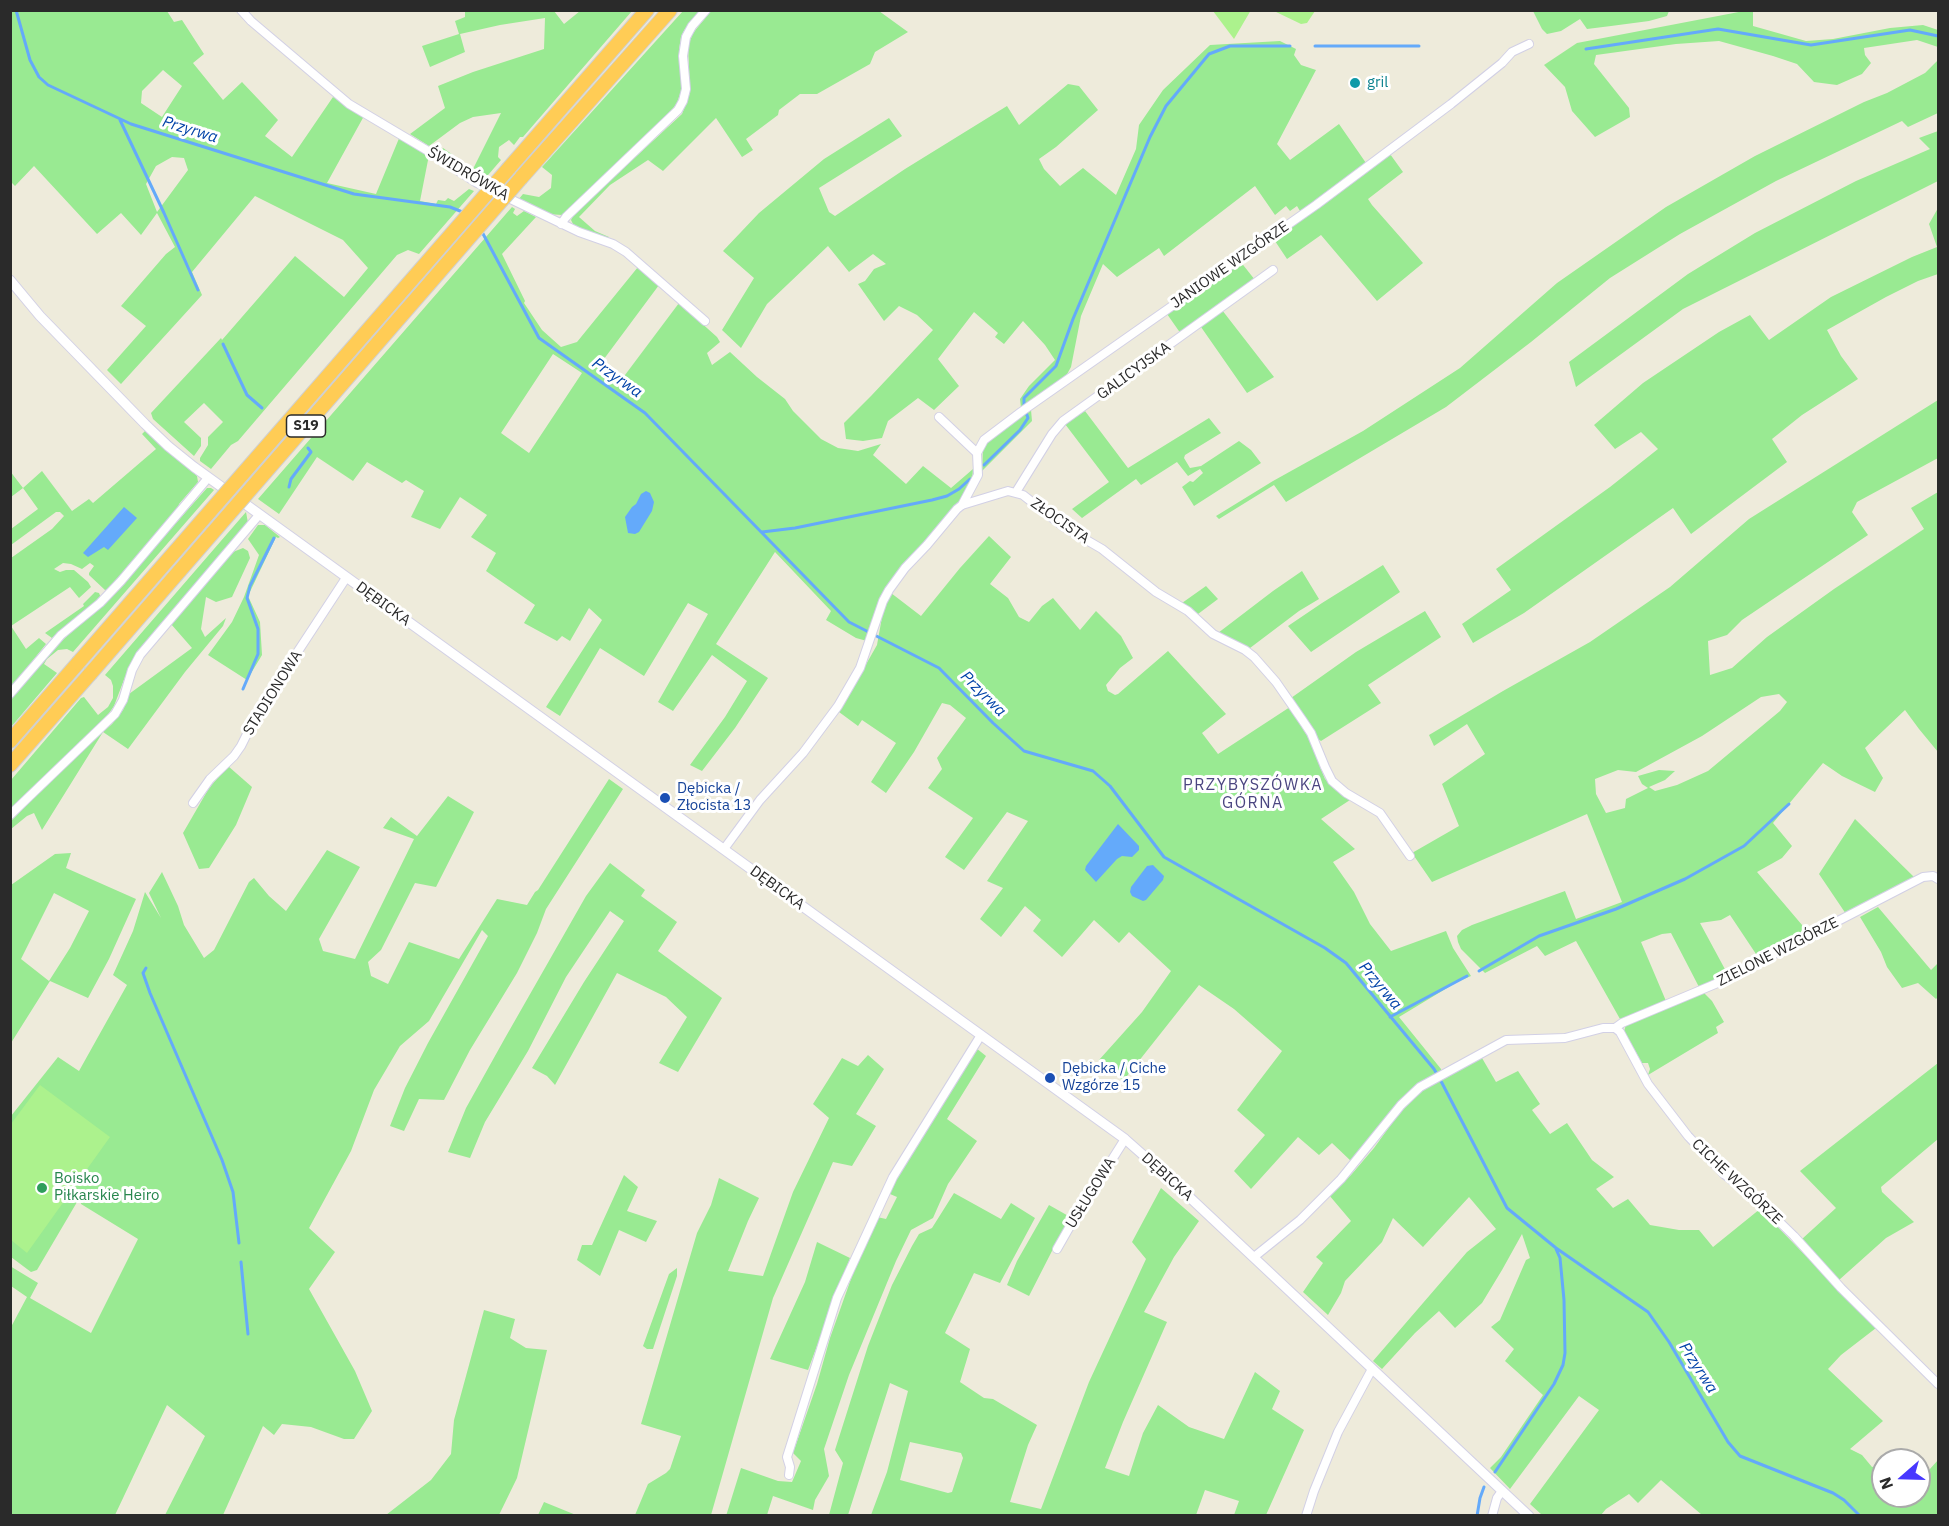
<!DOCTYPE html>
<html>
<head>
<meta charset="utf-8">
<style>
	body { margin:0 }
	#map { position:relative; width:1949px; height:1526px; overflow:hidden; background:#eeebdb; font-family:"IBM Plex Sans",sans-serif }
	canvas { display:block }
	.frame { position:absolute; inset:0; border:12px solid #2a2a2a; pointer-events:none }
	.north { position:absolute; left:1871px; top:1448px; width:60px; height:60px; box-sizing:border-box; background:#fff; border:2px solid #aaa; border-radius:50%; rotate:250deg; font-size:16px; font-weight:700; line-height:24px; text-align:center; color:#2a2a2a }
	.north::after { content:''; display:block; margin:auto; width:21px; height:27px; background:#4737ff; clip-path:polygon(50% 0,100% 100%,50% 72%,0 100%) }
</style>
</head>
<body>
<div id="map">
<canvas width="1949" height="1526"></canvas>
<div class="frame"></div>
<div class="north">N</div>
</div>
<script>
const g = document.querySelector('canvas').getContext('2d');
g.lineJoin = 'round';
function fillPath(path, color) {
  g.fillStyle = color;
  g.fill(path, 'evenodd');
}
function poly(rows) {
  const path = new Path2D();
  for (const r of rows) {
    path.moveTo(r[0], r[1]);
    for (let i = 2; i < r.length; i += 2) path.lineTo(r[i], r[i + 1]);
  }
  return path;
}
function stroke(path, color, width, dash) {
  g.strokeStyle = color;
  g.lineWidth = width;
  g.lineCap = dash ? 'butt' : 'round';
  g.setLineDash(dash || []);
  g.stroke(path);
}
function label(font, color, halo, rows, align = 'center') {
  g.font = font + ' "IBM Plex Sans",sans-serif';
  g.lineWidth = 6;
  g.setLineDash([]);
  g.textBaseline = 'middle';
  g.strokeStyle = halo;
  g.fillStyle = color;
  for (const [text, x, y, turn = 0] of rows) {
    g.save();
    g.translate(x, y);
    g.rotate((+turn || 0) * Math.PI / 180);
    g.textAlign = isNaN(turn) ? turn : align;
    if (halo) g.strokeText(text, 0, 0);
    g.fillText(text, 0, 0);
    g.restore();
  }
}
const green = poly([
	[10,11,167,11,174,22,182,20,204,54,193,63,223,100,242,82,278,120,265,136,292,157,333,97,364,116,327,183,376,194,400,136,429,155,420,201,436,204,438,200,445,201,448,198,454,201,469,189,474,191,419,254,408,250,397,255,238,441,231,445,211,469,200,461,200,458,208,445,208,437,223,422,204,403,184,422,201,438,201,446,194,456,153,419,151,413,221,338,222,340,295,256,344,297,368,268,343,240,255,196,192,272,202,295,121,384,107,370,146,326,121,306,166,254,175,247,157,213,141,235,121,213,97,234,34,166,15,186,11,182],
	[163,70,182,86,162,117,141,103,142,91],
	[172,157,184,158,188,170,157,212,146,184,156,166],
	[465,11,554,11,564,24,580,11,632,11,523,137,520,137,514,145,509,140,499,147,498,157,501,160,482,182,438,154,443,148,473,169,501,113,473,117,460,123,429,146,410,134,445,108,438,86,473,72,544,49,545,18,500,25,460,34,465,52,430,67,422,46,459,34,455,21,465,17],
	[683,11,702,11,685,29,681,37,679,50,682,88,677,103,668,115,590,190,562,215,547,214,518,200,523,194,539,197,551,188,552,175,542,167],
	[711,11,879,11,908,32,875,52,870,64,817,94,800,94,779,110,778,115,746,139,753,150,742,157,716,118,663,171,648,160,610,185,579,217,595,231,609,237,604,239,583,231,573,224,571,220,574,214,682,114,690,93,688,46,693,33],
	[1533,11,1669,11,1667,16,1649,21,1611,26,1587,29,1580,19,1561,31,1547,34,1542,29],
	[1744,11,1753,11,1753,26,1806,41,1833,39,1890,28,1923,25,1938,30,1938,47,1917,40,1864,48,1865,55,1871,63,1862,74,1837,85,1814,82,1797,64,1773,56,1719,41,1676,44,1596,55,1594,64,1629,108,1630,117,1595,137,1572,111,1565,87,1544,65,1577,43],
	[1280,41,1296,49,1294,55,1301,65,1316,70,1277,144,1290,160,1339,124,1366,163,1332,191,1300,211,1297,206,1290,211,1286,206,1275,215,1255,186,1164,256,1159,248,1117,277,1103,264,1081,316,1071,367,1066,376,1021,408,1020,399,1029,386,1055,360,1045,345,1023,321,1004,344,995,337,998,333,974,312,938,359,959,386,934,410,918,398,888,421,882,438,863,441,846,439,844,423,871,396,933,330,917,315,899,306,884,321,858,284,865,281,874,269,886,264,873,254,849,272,828,246,767,304,741,348,722,330,754,278,723,251,759,213,824,159,889,118,902,136,819,188,829,212,835,216,905,169,1007,106,1019,125,1068,84,1079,86,1098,110,1056,147,1039,159,1044,169,1060,186,1083,168,1116,195,1136,149,1139,125,1163,90,1210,45],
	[1938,60,1938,113,1908,127,1902,121,1776,181,1680,234,1610,278,1531,342,1446,407,1286,502,1274,485,1219,519,1216,516,1273,481,1363,431,1460,368,1557,283,1666,207,1755,156,1864,102,1887,93,1925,73],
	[1938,131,1938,181,1683,309,1576,387,1569,362,1688,274,1755,233,1856,181,1930,149,1919,138],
	[1390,154,1403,172,1368,199,1372,205,1423,263,1377,301,1321,235,1287,259,1273,238],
	[512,207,515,209,513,213,517,216,524,211,536,217,502,254,525,301,524,303,542,330,561,347,577,342,638,267,659,285,601,363,622,379,679,303,717,337,720,342,707,353,712,365,730,352,757,377,785,399,793,411,821,439,838,448,858,451,881,444,873,455,906,484,923,466,951,488,973,469,972,482,959,502,932,535,900,570,885,589,877,606,867,641,856,638,826,620,831,611,775,552,716,644,768,678,735,728,702,771,690,765,725,717,747,681,712,655,673,711,658,702,708,614,688,603,644,676,600,648,560,716,546,707,602,620,589,608,570,641,562,636,557,641,524,623,535,605,486,571,496,553,471,537,487,515,460,497,440,529,411,517,424,491,406,480,402,483,367,462,353,481,317,457,279,514,258,499],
	[553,354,582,373,529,453,501,433],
	[1938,208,1938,274,1918,281,1886,297,1827,330,1841,356,1858,379,1802,415,1772,439,1787,462,1691,534,1673,508,1524,613,1473,643,1462,624,1511,590,1496,569,1610,487,1658,449,1641,432,1615,449,1594,425,1643,383,1719,332,1750,315,1769,340,1831,297,1912,257,1937,247,1929,224],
	[1240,261,1255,280,1181,334,1167,314],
	[1222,310,1274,377,1247,393,1201,327],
	[1938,400,1938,458,1857,502,1852,512,1868,535,1742,620,1727,635,1708,641,1710,675,1732,668,1767,637,1834,589,1924,529,1911,508,1938,492,1938,752,1919,729,1905,710,1865,748,1883,778,1875,792,1842,776,1823,763,1773,823,1792,846,1782,858,1757,872,1808,932,1758,957,1730,915,1721,920,1700,923,1727,973,1699,987,1671,933,1662,934,1641,942,1666,1001,1620,1019,1576,941,1545,956,1537,946,1485,973,1461,949,1458,942,1457,936,1462,930,1472,925,1565,891,1576,919,1622,902,1587,814,1432,882,1412,853,1459,826,1442,784,1485,754,1467,724,1434,746,1429,735,1503,691,1590,642,1670,587,1749,519],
	[1779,694,1787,702,1780,711,1708,771,1677,785,1655,791,1649,787,1665,780,1675,771,1659,770,1638,776,1642,784,1648,788,1626,799,1625,808,1606,813,1596,794,1595,779,1618,770,1636,772,1702,736,1761,697],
	[1031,410,1032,421,982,471,983,448,993,436],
	[1085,411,1128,468,1209,418,1221,433,1185,455,1184,458,1190,468,1201,466,1239,441,1251,450,1261,463,1194,506,1182,487,1190,481,1193,482,1203,473,1200,469,1188,476,1177,462,1141,485,1136,479,1082,518,1072,509,1109,482,1065,424],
	[145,431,193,472,197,476,198,482,179,504,178,509,108,589,105,590,89,575,89,573,94,566,90,563,82,569,71,564,63,563,54,569,60,572,66,570,74,570,88,582,91,587,79,598,70,587,11,626,26,649,39,638,46,644,11,688,11,558,52,529,64,516,60,512,56,512,11,545,11,529,38,509,23,488,11,497,10,471,23,488,42,471,72,511,89,499,93,503,156,449,142,434],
	[207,488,211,488,214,490,73,652,67,649,58,650,47,659,44,664,57,673,11,727,11,700,22,685,58,644,107,601],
	[246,512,248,523,152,634,137,656,125,677,114,706,105,719,11,810,11,780,81,698,84,697,98,715,108,707,113,698,113,686,111,680,105,675],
	[258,525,265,525,280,537,278,538,276,537,248,596,260,622,262,655,247,680,208,655,232,622,244,597,259,555,248,539],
	[989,536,1011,557,990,584,1008,598,1019,617,1029,622,1042,606,1053,598,1080,630,1096,611,1121,636,1133,658,1120,668,1106,685,1108,691,1115,695,1118,694,1168,651,1226,714,1202,733,1218,754,1290,707,1309,739,1325,779,1350,800,1321,819,1355,849,1333,862,1354,892,1370,924,1391,951,1446,931,1453,948,1471,976,1457,982,1399,1017,1441,1069,1441,1072,1420,1083,1402,1099,1352,1162,1332,1143,1319,1155,1298,1137,1251,1189,1234,1171,1265,1135,1237,1110,1282,1051,1234,1009,1199,985,1123,1081,1099,1060,1142,1012,1171,971,1129,932,1119,943,1094,920,1062,957,1033,931,1041,920,1025,906,1001,937,980,919,1003,888,987,881,1028,821,1007,812,964,870,945,857,973,818,928,788,942,769,937,758,966,718,950,705,942,703,914,752,886,793,871,782,896,743,862,720,858,726,839,712,877,645,884,606,891,593,921,616,960,568],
	[243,548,248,551,250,558,232,597,216,602,206,597,201,629,205,637,226,618,223,626,185,672,128,749,103,732,42,830,34,813,27,816,11,829,11,821,53,778,103,732,112,724,123,710,129,694,192,648,171,624,233,552],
	[1383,565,1400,592,1311,652,1288,626,1322,603],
	[1302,571,1319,599,1299,611,1250,648,1225,639,1218,633,1273,591],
	[1206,586,1218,599,1198,614,1182,603],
	[95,592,99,593,101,598,52,638,45,633,84,606,83,604],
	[1425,611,1441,637,1368,685,1381,703,1321,741,1318,739,1291,698,1356,652],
	[228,766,252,787,236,825,209,868,199,869,183,833,209,788],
	[609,779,623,789,546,909,537,933,517,973,470,1050,444,1100,419,1099,404,1131,390,1126,405,1088,428,1043,488,936,482,930,429,1021,400,1046,374,1090,351,1151,309,1228,335,1252,309,1289,355,1371,372,1411,354,1439,344,1439,311,1427,282,1424,274,1435,263,1426,223,1515,165,1515,205,1436,167,1405,115,1515,11,1515,11,1327,27,1297,11,1286,10,1266,38,1283,30,1298,91,1333,138,1239,81,1204,80,1197,37,1270,31,1272,11,1257,11,1116,58,1057,79,1071,127,985,113,975,133,931,145,892,161,918,149,893,162,872,178,906,184,925,204,958,214,950,249,882,254,878,269,896,286,911,327,850,360,867,319,939,323,951,355,959,414,839,383,828,391,817,417,836,448,796,474,812,436,887,415,883,381,950,368,962,371,976,388,984,409,942,459,959,497,899,527,905,535,892,538,890],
	[1855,819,1914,877,1846,914,1819,874],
	[71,853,66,868,136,899,109,959,88,998,50,981,11,1043,11,885,55,854],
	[54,893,89,911,70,948,49,981,21,959],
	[610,863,645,890,641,896,677,922,658,951,722,998,678,1072,659,1063,687,1017,666,997,617,973,555,1085,547,1076,532,1068,584,982,624,921,610,911,566,977,528,1051,485,1122,470,1158,448,1152,466,1108,505,1038,586,896],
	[1878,907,1931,970,1938,963,1938,997,1936,999,1918,983,1902,988,1887,967,1881,952,1860,917],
	[1704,993,1712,1001,1724,1022,1716,1027,1718,1033,1648,1075,1650,1069,1648,1063,1642,1063,1624,1031,1626,1025,1699,994],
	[976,1048,986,1056,947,1119,977,1141,948,1184,933,1218,911,1230,896,1261,849,1375,824,1449,829,1476,815,1500,813,1510,773,1496,767,1515,726,1516,741,1468,778,1481,792,1482,801,1461,793,1453,817,1384,830,1338,857,1262,877,1217,886,1219,897,1197,890,1194,889,1189],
	[868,1055,884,1069,856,1114,876,1126,852,1166,833,1162,773,1298,711,1515,635,1515,648,1484,666,1473,670,1469,681,1436,641,1424,697,1233,711,1205,719,1178,759,1198,748,1221,728,1271,763,1276,793,1192,829,1118,813,1104,842,1058,858,1066],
	[1482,1058,1496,1082,1518,1071,1540,1104,1532,1110,1550,1134,1567,1123,1592,1160,1614,1177,1596,1189,1613,1208,1628,1199,1650,1225,1679,1230,1699,1230,1713,1247,1760,1209,1804,1254,1876,1328,1841,1355,1828,1369,1883,1421,1850,1449,1862,1455,1872,1467,1883,1464,1883,1496,1919,1496,1919,1478,1921,1479,1938,1460,1938,1515,1702,1515,1661,1480,1638,1503,1629,1494,1606,1509,1601,1515,1542,1515,1530,1504,1599,1410,1579,1396,1510,1489,1490,1468,1501,1457,1543,1395,1505,1361,1514,1349,1491,1327,1500,1320,1526,1260,1530,1258,1522,1234,1502,1270,1482,1303,1455,1328,1439,1311,1415,1333,1382,1369,1373,1361,1467,1252,1496,1229,1469,1197,1423,1247,1393,1218,1382,1242,1345,1281,1341,1293,1328,1315,1303,1292,1323,1263,1316,1257,1351,1221,1329,1195,1351,1175,1374,1148,1403,1108,1417,1093],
	[1938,1063,1938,1139,1881,1187,1882,1192,1914,1222,1886,1238,1839,1280,1802,1239,1836,1208,1800,1171],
	[624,1175,638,1187,627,1211,657,1221,646,1242,619,1230,600,1276,577,1260,582,1245,592,1245],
	[1161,1188,1199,1221,1174,1257,1144,1312,1167,1322,1123,1422,1105,1468,1129,1476,1143,1433,1158,1405,1189,1427,1224,1439,1255,1372,1280,1391,1272,1409,1304,1430,1266,1515,1234,1515,1239,1501,1205,1490,1196,1515,871,1515,887,1472,908,1391,890,1383,848,1515,829,1515,843,1463,835,1450,868,1346,892,1285,912,1246,919,1234,932,1228,954,1193,1001,1219,1011,1203,1035,1218,1000,1283,974,1273,945,1333,970,1349,960,1382,984,1398,993,1399,1037,1425,1028,1445,1010,1502,1041,1509,1089,1382,1146,1259,1132,1242],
	[910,1442,961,1453,963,1458,952,1492,948,1493,900,1480],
	[1049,1205,1072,1218,1053,1249,1029,1296,1007,1285,1017,1261],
	[817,1242,850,1258,808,1370,770,1359,805,1282],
	[677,1268,677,1276,653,1349,647,1349,643,1346,669,1274],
	[484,1310,515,1319,510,1338,526,1348,547,1350,517,1478,499,1515,386,1515,431,1480,451,1454,454,1420],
	[544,1502,576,1515,538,1515]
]);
const pitch = poly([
	[1251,10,1234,39,1213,11,1213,10],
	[1274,11,1315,11,1307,23,1301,24],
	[40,1085,110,1137,27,1253,11,1240,11,1124]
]);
const water = poly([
	[646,491,650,493,654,502,652,511,639,532,635,534,628,533,625,517,632,507,636,504,641,494],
	[124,507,137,518,108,550,104,547,88,557,83,553],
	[1118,824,1139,846,1139,850,1132,857,1122,856,1117,859,1096,882,1085,870,1086,866],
	[1153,865,1164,876,1163,880,1146,900,1143,901,1132,896,1130,892,1131,887,1147,866]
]);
const stream = poly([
	[16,10,30,60,39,77,48,85,131,124,354,194,450,207,465,213],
	[1315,46,1419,46],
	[1586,49,1718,29,1811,45,1910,30,1938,36],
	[120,120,164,213,198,290],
	[481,230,539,338,645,413,849,622,939,668,993,723,1024,751,1093,771,1110,786,1164,857,1325,948,1346,963,1434,1069,1442,1083,1507,1208,1556,1248,1648,1312,1669,1342,1728,1442,1740,1456,1833,1493,1844,1500,1860,1516],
	[223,344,247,395,262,408],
	[1024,405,1024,398,1056,366,1073,319,1150,137,1166,106,1209,54,1230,46,1290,46],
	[984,465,1020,430,1028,418,1026,412],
	[289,487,291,479,311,452,308,448],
	[762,532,795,528,932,500,947,496,959,489,970,479],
	[243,689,258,654,258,629,247,598,250,586,274,538],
	[146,968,143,973,150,993,222,1160,233,1192,239,1243],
	[1479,971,1539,936,1616,909,1685,879,1744,846,1789,804],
	[1390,1017,1467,976],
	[241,1262,248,1334],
	[1495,1472,1554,1384,1563,1365,1565,1353,1564,1300,1560,1258,1556,1249],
	[1477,1516,1480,1498,1484,1487]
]);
const minor = poly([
	[241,10,251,21,349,104,428,151,477,183,579,232,613,244,626,252,705,321],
	[561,224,566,217,678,110,683,101,686,89,683,56,686,37,692,26,706,10],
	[939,417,977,453],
	[1016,492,1052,434,1063,421,1273,270],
	[962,505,978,475,977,453,984,440,1021,412,1316,205,1451,104,1502,63,1512,52,1529,44],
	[10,694,61,635,100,603,121,581,208,478],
	[193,803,210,779,234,756,241,746,255,718,272,691,346,578],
	[10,815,115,714,123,700,132,670,140,655,259,515],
	[724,849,760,800,803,753,838,706,860,668,883,601,889,590,905,568,927,545,957,509,962,505,1008,491,1023,495,1064,527,1102,549,1156,592,1188,611,1213,634,1245,650,1254,657,1276,682,1303,721,1311,733,1325,767,1332,781,1346,793,1380,813,1410,856],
	[1615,1028,1622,1023,1720,982,1923,877,1933,876,1938,879],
	[1057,1249,1069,1228,1125,1139],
	[1254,1257,1300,1220,1341,1179,1401,1105,1420,1087,1506,1040,1565,1038,1603,1028,1615,1028,1620,1032,1648,1084,1688,1136,1724,1174,1759,1202,1794,1236,1841,1288,1938,1384],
	[789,1475,790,1467,787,1457,837,1298,893,1177,981,1035],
	[1306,1516,1314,1491,1338,1432,1372,1369],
	[1492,1516,1497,1498,1502,1491]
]);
const tertiary = poly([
	[10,280,40,316,145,424,168,446,194,467,1125,1139,1168,1177,1529,1516]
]);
const motorway = poly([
	[509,168,647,10],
	[521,178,670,10],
	[10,741,78,663],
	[10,765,90,674]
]);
const motorwayBridge = poly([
	[78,663,509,168],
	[90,674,521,178]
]);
const markers = [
	[1355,83,6,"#0f9aa8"],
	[665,798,6,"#1a4fb4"],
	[1050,1078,6,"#1a4fb4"],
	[42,1188,6,"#2e9e5b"]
];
const shields = [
	[306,426,39]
];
const shieldNames = [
	["S19",306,426]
];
const cultureNames = [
	["gril",1367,83]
];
const streetNames = [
	["ŚWIDRÓWKA",468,174,30],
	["JANIOWE WZGÓRZE",1230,265,-35],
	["GALICYJSKA",1134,371,-36],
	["ZŁOCISTA",1060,521,35],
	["DĘBICKA",383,604,36],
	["STADIONOWA",273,693,-58],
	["DĘBICKA",777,888,36],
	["ZIELONE WZGÓRZE",1778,952,-27],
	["DĘBICKA",1167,1177,42],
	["CICHE WZGÓRZE",1737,1182,43],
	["USŁUGOWA",1091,1193,-58]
];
const transitNames = [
	["Dębicka /",677,789],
	["Złocista 13",677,806],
	["Dębicka / Ciche",1062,1069],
	["Wzgórze 15",1062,1086]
];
const leisureNames = [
	["Boisko",54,1179],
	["Piłkarskie Heiro",54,1196]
];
const waterNames = [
	["Przyrwa",190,130,17],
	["Przyrwa",617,378,35],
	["Przyrwa",983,694,45],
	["Przyrwa",1380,986,50],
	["Przyrwa",1698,1368,57]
];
const neighbourhoodNames = [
	["PRZYBYSZÓWKA",1253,785],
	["GÓRNA",1253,803]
];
fillPath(green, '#99ea92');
fillPath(pitch, '#acf28d');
fillPath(water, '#64aafa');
stroke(stream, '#64aafa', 3);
stroke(minor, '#d2d0e5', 10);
stroke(tertiary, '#d2d0e5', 11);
stroke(motorway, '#d0d0d0', 16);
stroke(minor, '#fff', 8);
stroke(tertiary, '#fff', 9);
stroke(motorway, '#fc5', 14);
stroke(motorwayBridge, '#d0d0d0', 16, []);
stroke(motorwayBridge, '#fc5', 14);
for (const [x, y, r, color] of markers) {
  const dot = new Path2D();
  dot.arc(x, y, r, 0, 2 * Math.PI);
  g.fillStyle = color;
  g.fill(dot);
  stroke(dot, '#fff', 2);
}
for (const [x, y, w] of shields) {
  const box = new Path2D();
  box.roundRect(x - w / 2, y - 11, w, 22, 4.5);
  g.fillStyle = '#fff';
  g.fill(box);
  stroke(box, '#2a2a2a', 1.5);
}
label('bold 14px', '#2a2a2a', null, shieldNames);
label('15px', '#0d838f', '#fff', cultureNames, 'left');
label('15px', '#2a2a2a', '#fff', streetNames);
label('15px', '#164399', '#fff', transitNames, 'left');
label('15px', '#27864d', '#fff', leisureNames, 'left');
label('italic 16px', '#0142a8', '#fff', waterNames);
g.letterSpacing = '1.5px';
label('16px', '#4b4680', '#fff', neighbourhoodNames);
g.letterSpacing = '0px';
</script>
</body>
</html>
